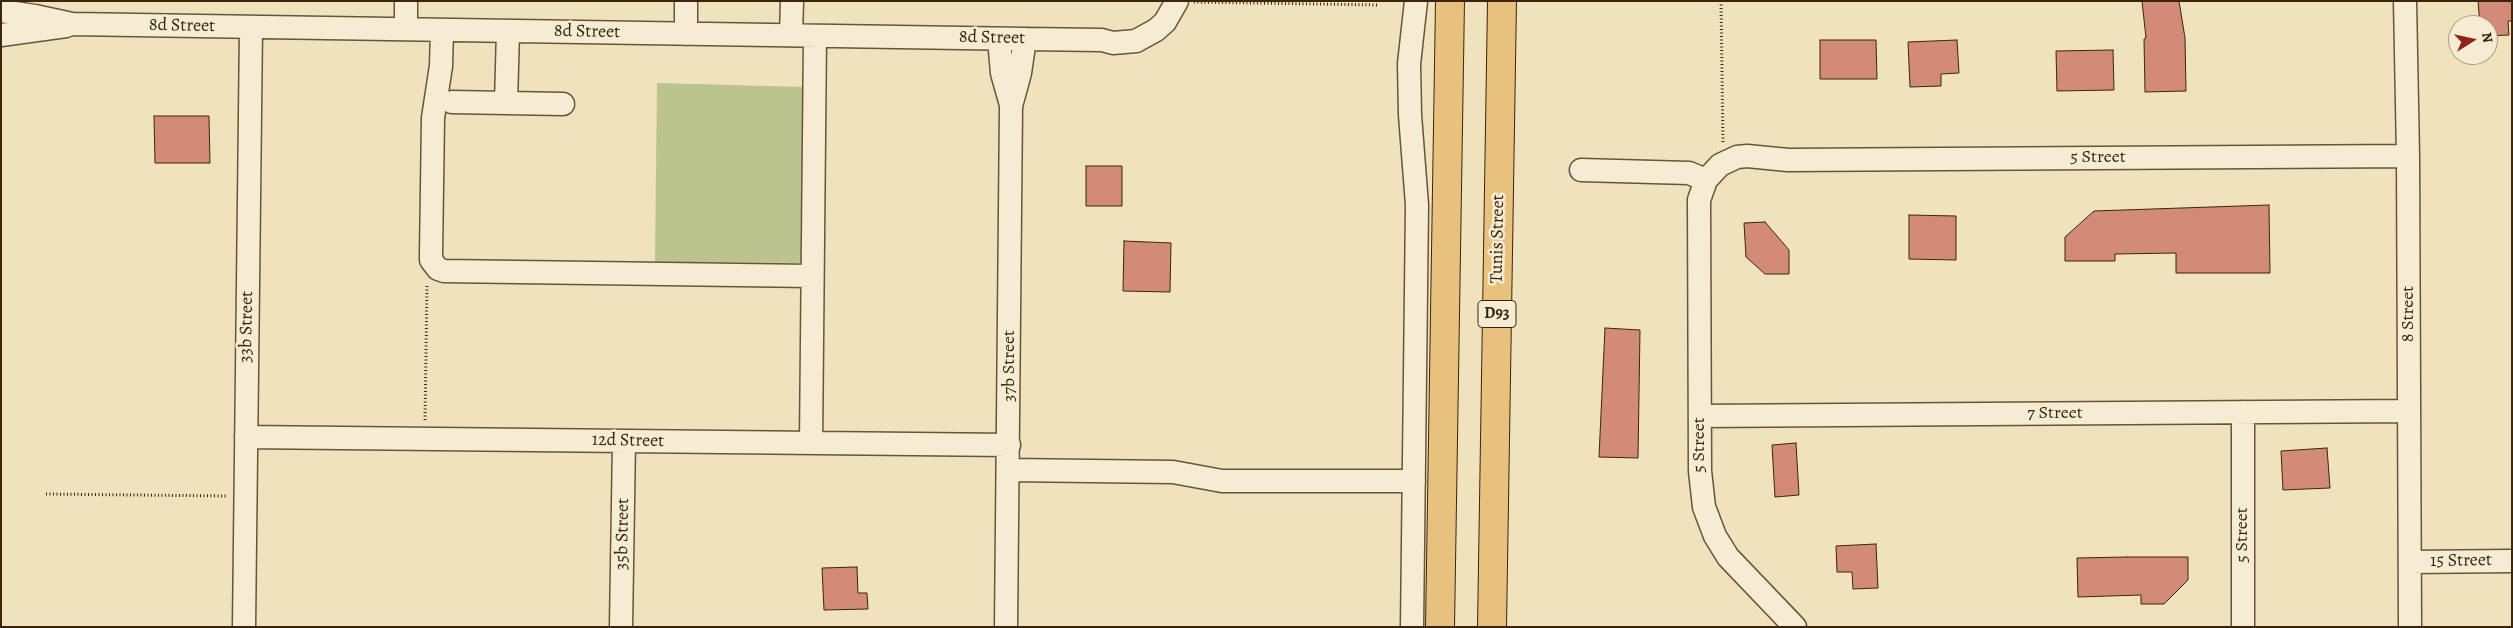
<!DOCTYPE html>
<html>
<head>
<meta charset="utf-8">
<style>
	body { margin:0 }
	#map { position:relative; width:2513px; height:628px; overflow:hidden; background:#f0e2bc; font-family:Alegreya,serif }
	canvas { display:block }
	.frame { position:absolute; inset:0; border:2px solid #3c250d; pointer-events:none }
	.north { position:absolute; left:2448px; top:15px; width:50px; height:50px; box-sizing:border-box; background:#f5ecd3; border:1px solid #ab9c84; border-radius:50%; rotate:80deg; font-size:14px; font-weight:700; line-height:20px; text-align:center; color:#3c250d }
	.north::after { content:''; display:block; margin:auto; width:18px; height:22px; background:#8f2418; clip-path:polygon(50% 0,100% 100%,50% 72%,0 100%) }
</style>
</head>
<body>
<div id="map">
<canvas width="2513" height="628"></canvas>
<div class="frame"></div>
<div class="north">N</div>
</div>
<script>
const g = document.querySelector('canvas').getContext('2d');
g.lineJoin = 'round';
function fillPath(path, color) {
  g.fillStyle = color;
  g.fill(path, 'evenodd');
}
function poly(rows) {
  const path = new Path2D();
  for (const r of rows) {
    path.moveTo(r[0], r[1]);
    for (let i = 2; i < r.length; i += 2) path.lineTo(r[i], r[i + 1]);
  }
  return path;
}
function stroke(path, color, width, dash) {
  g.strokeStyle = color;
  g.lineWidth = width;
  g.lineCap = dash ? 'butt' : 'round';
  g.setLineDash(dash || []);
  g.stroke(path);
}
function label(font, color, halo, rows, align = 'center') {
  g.font = font + ' Alegreya,serif';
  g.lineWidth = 5;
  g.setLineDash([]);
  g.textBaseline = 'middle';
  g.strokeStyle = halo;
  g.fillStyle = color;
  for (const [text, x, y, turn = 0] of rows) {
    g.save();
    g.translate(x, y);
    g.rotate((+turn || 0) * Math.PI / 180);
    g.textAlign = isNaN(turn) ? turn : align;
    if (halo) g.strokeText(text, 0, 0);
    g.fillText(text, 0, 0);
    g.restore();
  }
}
const green = poly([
	[657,83,806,87,804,263,655,262]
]);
const building = poly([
	[2142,1,2179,1,2185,38,2186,91,2145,92,2144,39,2146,38,2142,1],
	[2478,1,2512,1,2512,21,2508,21,2509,35,2488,36,2488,25,2480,25,2478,1],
	[1820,40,1876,40,1877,79,1820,79,1820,40],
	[1957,40,1959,73,1941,74,1941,86,1910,87,1908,42,1957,40],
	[2113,50,2114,90,2057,91,2056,51,2113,50],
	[154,116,209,116,210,163,155,163,154,116],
	[1086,166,1122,166,1122,206,1086,206,1086,166],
	[2269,205,2270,273,2176,273,2176,253,2115,254,2115,261,2065,261,2065,237,2094,211,2269,205],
	[1909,215,1956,216,1956,260,1909,259,1909,215],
	[1765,222,1789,250,1789,274,1765,274,1746,257,1744,223,1765,222],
	[1124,241,1171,243,1170,292,1123,291,1124,241],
	[1605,328,1640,330,1638,458,1599,457,1605,328],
	[1796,443,1799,495,1775,497,1772,445,1796,443],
	[2327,448,2330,488,2283,490,2281,451,2327,448],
	[1876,544,1878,588,1853,589,1852,572,1837,572,1836,546,1876,544],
	[2127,557,2188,557,2188,580,2164,604,2141,604,2141,595,2078,597,2077,558,2127,557],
	[857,567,858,593,867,593,868,609,824,610,822,568,857,567]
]);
const path = poly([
	[1721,1,1723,143],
	[1194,2,1379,5],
	[425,420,427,284],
	[46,494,227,496]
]);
const minor = poly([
	[686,1,686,34],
	[2405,1,2408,156,2410,627],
	[1,11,35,16,72,24,1025,39,1102,40,1113,43,1136,41,1156,30,1165,22,1177,1],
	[406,29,406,1],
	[442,30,441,66,433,118,431,254,431,260,438,269,444,271,812,276],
	[1,35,66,26],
	[791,35,792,1],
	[999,39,1002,73,1011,105],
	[452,102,563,104],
	[506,103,508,31],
	[1581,170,1689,173,1706,180],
	[2243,412,2243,627],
	[1700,416,2409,411],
	[246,437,1009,445],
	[811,443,815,36],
	[1009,470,1173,472,1222,481,1414,481],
	[2410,562,2512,561],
	[244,627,251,28],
	[621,627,624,441],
	[1006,627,1011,106,1020,73,1025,39],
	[1412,627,1417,205,1410,115,1409,64,1416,1],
	[1795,627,1728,557,1715,536,1704,507,1700,471,1699,200,1706,180,1720,165,1737,157,1747,156,1788,160,2408,156]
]);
const major = poly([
	[1440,627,1450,1],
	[1492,627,1502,1]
]);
const shields = [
	[1497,314,38]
];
const shieldNames = [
	["D93",1497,314]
];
const streetNames = [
	["8d Street",182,26,1],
	["8d Street",587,32,1],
	["8d Street",992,38,1],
	["5 Street",2098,158],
	["Tunis Street",1498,239,-89],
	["8 Street",2409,314,-90],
	["33b Street",247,327,-89],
	["37b Street",1010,366,-90],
	["7 Street",2055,414],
	["12d Street",628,441,1],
	["5 Street",1700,445,-90],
	["35b Street",623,534,-89],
	["5 Street",2243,535,-90],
	["15 Street",2461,561,-1]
];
fillPath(green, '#bbc38f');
fillPath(building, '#d18b76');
stroke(building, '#3c250d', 1);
stroke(minor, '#695439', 25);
stroke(major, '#3c250d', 30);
stroke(path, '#3c250d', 3, [1, 2.5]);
stroke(minor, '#f5ecd3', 22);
stroke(major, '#e8c17e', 28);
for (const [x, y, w] of shields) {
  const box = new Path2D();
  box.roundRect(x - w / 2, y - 13.5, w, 27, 4);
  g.fillStyle = '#f5ecd3';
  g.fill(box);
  stroke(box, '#3c250d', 1);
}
label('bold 16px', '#3c250d', null, shieldNames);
label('18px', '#3c250d', '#f5ecd3', streetNames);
</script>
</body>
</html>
